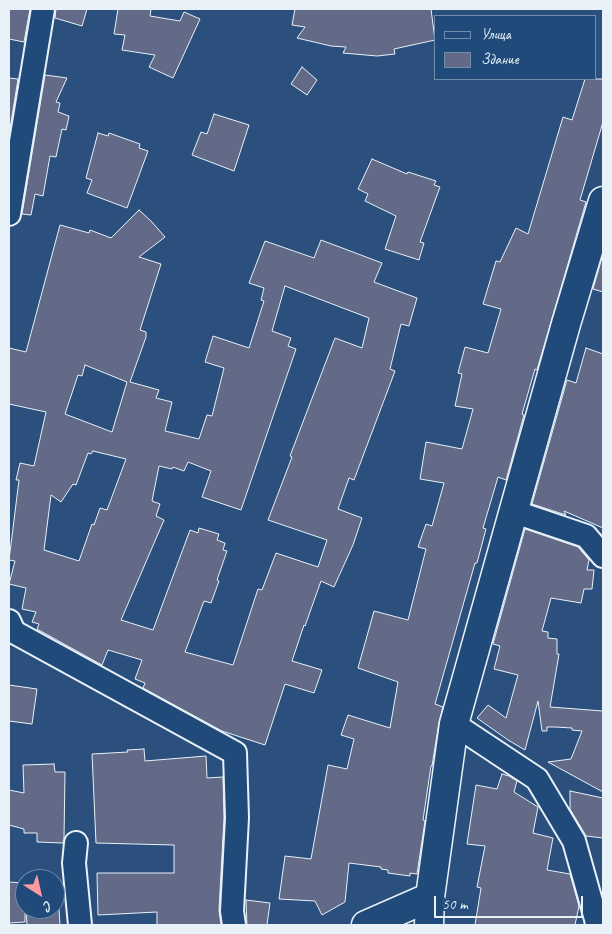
<!DOCTYPE html>
<html>
<head>
<meta charset="utf-8">
<style>
	body { margin:0 }
	#map { position:relative; width:612px; height:934px; overflow:hidden; background:#2c507d; font-family:Caveat,sans-serif }
	canvas { display:block }
	.frame { position:absolute; inset:0; border:10px solid #e8f1f8; pointer-events:none }
	.legend { position:absolute; left:434px; top:15px; width:162px; height:65px; box-sizing:border-box; background:#1f4a7a; border:1px solid #6f8dac; margin:0; padding:6px 9px; list-style:none; font-size:15px; color:#e8f1f8 }
	.legend li { display:flex; align-items:center; gap:10px; height:25px }
	.legend b { width:25px; border:1px solid #6f8dac }
	.north { position:absolute; left:15px; top:869px; width:50px; height:50px; box-sizing:border-box; background:#1f4a7a; border:1px solid #6f8dac; border-radius:50%; rotate:145deg; font-size:14px; font-weight:700; line-height:20px; text-align:center; color:#e8f1f8 }
	.north::after { content:''; display:block; margin:auto; width:18px; height:22px; background:#ff9aa2; clip-path:polygon(50% 0,100% 100%,50% 72%,0 100%) }
	.scale { position:absolute; left:434px; top:896px; width:149px; height:22px; box-sizing:border-box; border:2px solid #e8f1f8; border-top:0; padding-left:6px; font-size:15px; line-height:18px; white-space:nowrap; color:#e8f1f8; -webkit-text-stroke:4px #1f4a7a; paint-order:stroke }
</style>
</head>
<body>
<div id="map">
<canvas width="612" height="934"></canvas>
<div class="frame"></div>
<ul class="legend">
<li><b style="height:6px;background:#1f4a7a"></b>Улица</li>
<li><b style="height:14px;background:#626a87"></b>Здание</li>
</ul>
<div class="north">С</div>
<div class="scale">50 m</div>
</div>
<script>
const g = document.querySelector('canvas').getContext('2d');
g.lineJoin = 'round';
function fillPath(path, color) {
  g.fillStyle = color;
  g.fill(path, 'evenodd');
}
function poly(rows) {
  const path = new Path2D();
  for (const r of rows) {
    path.moveTo(r[0], r[1]);
    for (let i = 2; i < r.length; i += 2) path.lineTo(r[i], r[i + 1]);
  }
  return path;
}
function stroke(path, color, width, dash) {
  g.strokeStyle = color;
  g.lineWidth = width;
  g.lineCap = dash ? 'butt' : 'round';
  g.setLineDash(dash || []);
  g.stroke(path);
}
const building = poly([
	[9,9,30,9,24,42,9,39,9,9],
	[56,9,87,9,82,26,55,18,56,9],
	[118,9,151,9,150,16,180,21,184,12,200,19,173,78,149,67,155,55,122,50,125,35,114,34,118,9],
	[295,9,431,9,435,40,394,49,395,54,377,56,343,53,346,47,331,46,297,38,305,27,292,25,295,9],
	[302,67,317,80,307,95,291,84,302,67],
	[45,75,67,78,56,102,60,103,58,112,69,116,66,130,62,129,56,157,50,156,43,196,35,194,31,215,22,214,45,75],
	[9,78,18,79,9,135,9,78],
	[585,79,603,79,603,122,580,200,586,202,537,370,535,369,522,414,524,415,506,480,498,477,483,528,486,529,477,563,475,563,435,704,443,707,439,722,432,766,431,766,423,820,425,821,417,874,410,873,410,876,388,873,388,870,381,869,381,867,349,863,345,902,322,915,315,901,279,899,285,856,311,859,328,765,347,769,354,739,341,735,348,715,390,728,398,682,358,668,374,611,408,620,426,549,418,547,426,524,432,526,444,483,420,479,426,442,462,449,473,409,455,406,462,374,458,373,465,347,488,353,501,309,483,304,496,261,500,262,516,228,528,234,563,117,572,120,585,79],
	[214,114,249,125,234,171,192,155,201,132,207,134,214,114],
	[98,133,108,136,109,133,140,144,139,148,148,151,127,208,87,193,92,180,86,178,98,133],
	[372,159,407,174,408,172,436,181,434,185,440,187,420,242,424,243,419,260,385,249,396,216,365,201,368,194,358,189,372,159],
	[139,210,152,222,165,237,139,257,161,264,140,330,146,332,146,337,130,382,159,390,156,398,172,402,165,431,199,439,207,415,212,416,224,368,205,362,213,336,249,348,264,301,261,300,264,288,249,283,265,241,314,258,321,240,382,263,374,282,417,298,409,326,401,324,390,369,395,371,354,480,349,478,338,509,362,518,353,545,334,587,321,581,305,626,304,625,292,661,322,670,314,693,285,684,265,745,222,731,143,688,145,683,135,679,142,660,108,650,102,665,37,629,39,624,32,622,36,612,22,609,26,588,9,584,15,561,9,560,19,480,16,480,20,463,34,466,46,412,9,404,9,348,26,352,60,225,89,233,90,230,111,238,139,210],
	[285,286,369,318,362,348,335,338,290,456,292,457,268,520,327,540,318,567,276,553,262,590,258,589,233,665,185,652,204,601,211,603,219,581,217,580,227,551,223,550,225,543,217,540,219,534,199,528,198,533,190,530,153,630,121,620,164,520,156,516,160,504,152,501,159,466,172,469,173,467,184,471,188,462,211,471,202,497,241,510,296,349,288,346,291,338,272,331,285,286],
	[85,365,127,382,112,432,65,414,78,375,82,376,85,365],
	[93,451,126,459,107,510,100,508,94,525,92,524,79,561,44,550,51,495,61,502,73,484,76,485,88,453,91,454,93,451],
	[603,254,603,292,593,289,603,254],
	[586,348,603,354,603,528,564,511,566,515,532,504,567,380,576,383,586,348],
	[525,529,578,547,589,560,587,570,594,570,592,589,584,589,581,603,551,598,542,631,548,632,548,638,557,639,557,654,559,654,550,707,603,711,603,792,548,762,571,759,582,731,572,730,572,728,555,727,547,727,547,731,542,731,538,701,525,750,508,740,477,718,488,705,506,718,518,675,494,669,500,646,493,644,525,529],
	[9,685,37,689,32,724,9,721,9,685],
	[144,749,145,761,206,756,207,778,223,777,224,818,219,910,221,925,157,925,157,912,98,915,97,873,174,873,174,845,96,843,92,754,128,752,127,750,144,749],
	[54,764,55,772,65,772,64,839,63,843,37,842,37,833,24,833,24,829,9,825,9,790,24,793,23,765,54,764],
	[502,774,509,776,517,781,514,792,538,807,533,833,553,838,547,870,570,874,579,906,575,925,475,925,481,888,477,887,485,846,467,844,476,785,497,789,502,774],
	[570,791,603,798,603,838,586,836,570,809,570,791],
	[9,882,25,883,25,922,9,923,9,882],
	[246,900,270,903,267,925,247,925,246,900],
	[26,909,59,909,60,925,27,925,26,909]
]);
const minor = poly([
	[9,214,43,9],
	[515,512,586,536,603,556],
	[9,621,14,632,235,753,237,818,232,911,234,925],
	[454,724,537,779,574,841,596,919,597,925],
	[76,843,74,863,80,925]
]);
const tertiary = poly([
	[366,925,430,897,454,724,566,324,603,201],
	[429,925,430,897]
]);
fillPath(building, '#626a87');
stroke(building, '#e8f1f8', 1);
stroke(minor, '#e8f1f8', 26);
stroke(tertiary, '#e8f1f8', 31);
stroke(minor, '#1f4a7a', 22);
stroke(tertiary, '#1f4a7a', 28);
</script>
</body>
</html>
